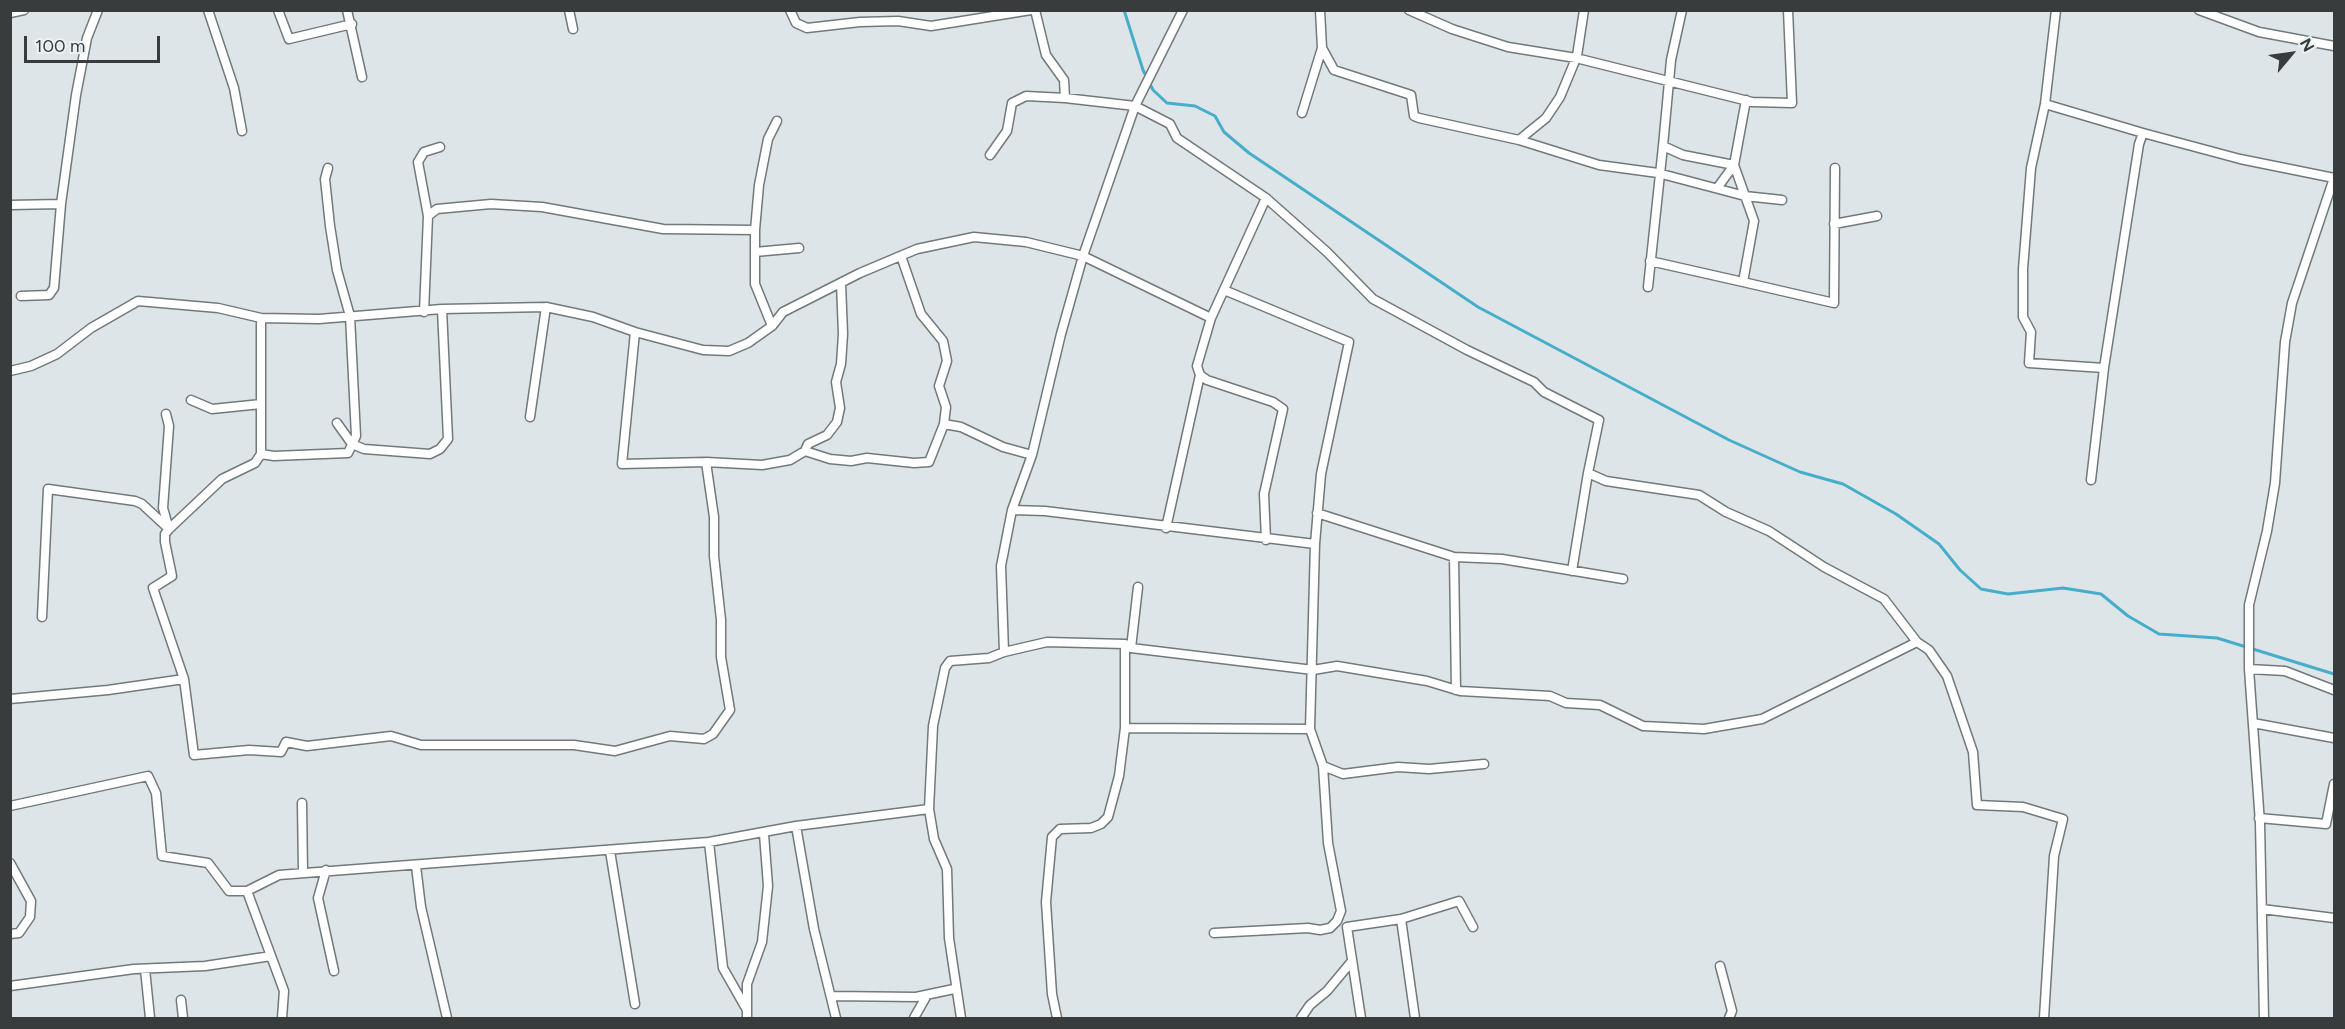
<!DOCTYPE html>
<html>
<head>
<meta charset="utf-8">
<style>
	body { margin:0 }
	#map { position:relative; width:2345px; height:1029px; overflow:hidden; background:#dee5e8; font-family:Figtree,sans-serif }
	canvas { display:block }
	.frame { position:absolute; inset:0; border:12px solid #393c3c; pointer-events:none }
	.north { position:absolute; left:2261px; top:24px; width:60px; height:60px; -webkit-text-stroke:4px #ebf3f5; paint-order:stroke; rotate:61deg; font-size:16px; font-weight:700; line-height:24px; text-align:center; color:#393c3c }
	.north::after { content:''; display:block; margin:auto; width:21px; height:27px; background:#393c3c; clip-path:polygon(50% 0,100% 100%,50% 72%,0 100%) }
	.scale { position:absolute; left:24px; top:36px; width:136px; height:27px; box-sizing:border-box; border:3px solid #393c3c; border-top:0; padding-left:8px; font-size:18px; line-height:21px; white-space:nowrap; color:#393c3c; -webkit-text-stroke:4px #ebf3f5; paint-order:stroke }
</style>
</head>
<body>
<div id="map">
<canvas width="2345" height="1029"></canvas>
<div class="frame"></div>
<div class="north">N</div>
<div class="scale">100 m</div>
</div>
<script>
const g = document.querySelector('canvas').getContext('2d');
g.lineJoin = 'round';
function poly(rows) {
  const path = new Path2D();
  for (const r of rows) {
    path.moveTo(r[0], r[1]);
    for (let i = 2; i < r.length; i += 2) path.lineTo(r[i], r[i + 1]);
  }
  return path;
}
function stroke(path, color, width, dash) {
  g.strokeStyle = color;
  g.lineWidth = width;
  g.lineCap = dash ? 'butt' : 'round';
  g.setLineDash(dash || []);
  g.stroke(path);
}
const stream = poly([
	[1124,10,1143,70,1153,90,1167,103,1195,106,1215,116,1224,132,1249,153,1478,307,1729,440,1800,472,1843,484,1896,514,1939,544,1960,570,1981,589,2008,594,2063,588,2101,594,2128,616,2159,634,2217,638,2334,674]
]);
const street = poly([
	[208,10,234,88,242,131],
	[278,10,289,39,352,24],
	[347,10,362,77],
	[569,10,573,29],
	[790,10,796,23,807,28,860,22,898,21,931,26,1031,10],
	[1035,10,1046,55,1064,80,1065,98,1135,106,1170,124,1177,138,1266,198,1327,252,1373,299,1467,350,1534,382,1544,392,1599,420,1588,473,1606,481,1699,495,1726,512,1769,531,1824,567,1884,599,1917,642,1929,650,1947,676,1973,752,1977,805,2023,807,2063,819,2054,856,2044,1018],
	[1320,10,1322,48,1334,70,1411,95,1414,116,1419,118,1519,140,1599,165,1658,173,1745,196,1782,200],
	[1409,10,1452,29,1508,47,1576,58,1752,102,1792,103,1788,10],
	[1682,10,1671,60,1663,146,1683,155,1734,165,1754,221,1743,282,1834,303,1835,168],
	[2056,10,2045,104,2031,168,2023,269,2023,317,2031,332,2029,363,2104,368],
	[2199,10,2259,32,2334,46],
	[10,13,24,10],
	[2045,104,2143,133],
	[1302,113,1322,48],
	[1519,140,1546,118,1560,97,1577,56,1584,10],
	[990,155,1007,131,1012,103,1026,96,1065,98],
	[2334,178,2292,303,2285,342,2275,483,2267,531,2249,605,2249,669,2285,671,2334,690],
	[1718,187,1734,165,1746,100],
	[10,205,61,204],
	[428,216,418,162,424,152,440,147],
	[1834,224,1877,216],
	[755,230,759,185,768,139,777,121],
	[755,252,799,248],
	[1650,261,1743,282],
	[1648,287,1663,146],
	[1224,290,1349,342,1321,474,1315,544],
	[21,296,49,295,54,288,61,204,76,95,87,38,98,10],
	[424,312,428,216,437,209,491,204,542,207,663,229,755,230,755,284,772,326],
	[261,318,261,454,255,463,222,479,169,529,165,534,165,542,172,576,153,588,184,679,194,755,249,750,281,752,286,742,307,746,391,736,421,745,574,745,615,751,670,736,704,739,713,734,730,710,721,657,721,620,714,556,714,517,706,462,622,464,635,332],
	[10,371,31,366,57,354,91,328,138,301,218,308,261,318,319,319,442,309,546,307,593,317,635,332,703,350,729,351,748,343,772,326,783,312,860,273,917,249,974,237,1026,242,1083,256,1211,318],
	[191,400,212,409,261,404],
	[166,414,169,426,163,508,169,529],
	[530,417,546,307],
	[337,423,352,444,364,449,430,454,440,449,448,439,442,309],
	[944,424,961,427,1003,447,1032,455],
	[805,451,808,444,827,435,837,422,840,408,836,382,841,364,843,334,841,283],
	[261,454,274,456,348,453,356,436,350,316,337,270,330,226,325,179,328,168],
	[706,462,762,465,790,460,805,451,830,459,851,461,867,458,914,463,929,462,944,424,946,407,939,386,947,361,943,341,921,314,901,256],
	[2091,480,2104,368,2139,144,2143,133,2240,159,2334,178],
	[1012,510,1045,511,1315,544,1310,729,1323,766,1328,843,1341,911,1337,921,1330,928,1320,930,1308,928,1214,933],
	[1317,513,1454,557,1502,559,1623,579],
	[1166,528,1200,375],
	[1266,540,1264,494,1283,409,1273,402,1207,380,1200,375,1197,366,1211,318,1266,198],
	[1454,557,1456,690],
	[1572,571,1588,473],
	[42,617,48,489,135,501,142,504,169,529],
	[1131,648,1138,587],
	[1004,652,1047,642,1125,644,1131,648,1313,670,1337,666,1427,681,1460,691,1550,696,1566,703,1600,705,1643,726,1704,729,1762,719,1917,642],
	[2249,669,2260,823,2264,1018],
	[10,699,108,690,184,679],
	[2253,723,2334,738],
	[1125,728,1310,729],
	[1323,766,1343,774,1398,767,1429,769,1484,764],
	[302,803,303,872],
	[10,806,148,776,156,793,162,856,208,863,229,891,247,891],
	[929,809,934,839,947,869,949,938,961,1018],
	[2259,818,2326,824,2334,784],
	[796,826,814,929,836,1018],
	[709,842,723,968,747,1010],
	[610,851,635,1004],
	[10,863,31,901,30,917,19,933,10,934],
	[416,866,421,907,447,1018],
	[326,870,318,898,334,971],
	[2262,909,2334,918],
	[1401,919,1459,901,1473,927],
	[1720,966,1732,1011,1729,1018],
	[145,969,150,1018],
	[10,986,134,969,205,966,271,956],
	[831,996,916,997,954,989],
	[181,1000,183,1018],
	[282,1018,284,991,247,891,279,875,709,842,796,826,929,809,933,726,945,668,950,661,989,658,1004,652,1001,566,1012,510,1032,455,1061,334,1083,256,1135,106,1183,10],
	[747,1018,747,984,762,942,768,886,764,834],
	[914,1018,927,995],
	[1057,1018,1052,994,1046,902,1052,837,1060,829,1091,828,1101,824,1108,817,1119,776,1125,728,1125,644],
	[1301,1018,1310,1005,1327,991,1352,961],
	[1361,1018,1347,927,1401,919,1415,1018]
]);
stroke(stream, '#46aeca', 3);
stroke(street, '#72797b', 11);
stroke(street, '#fff', 8);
</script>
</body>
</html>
